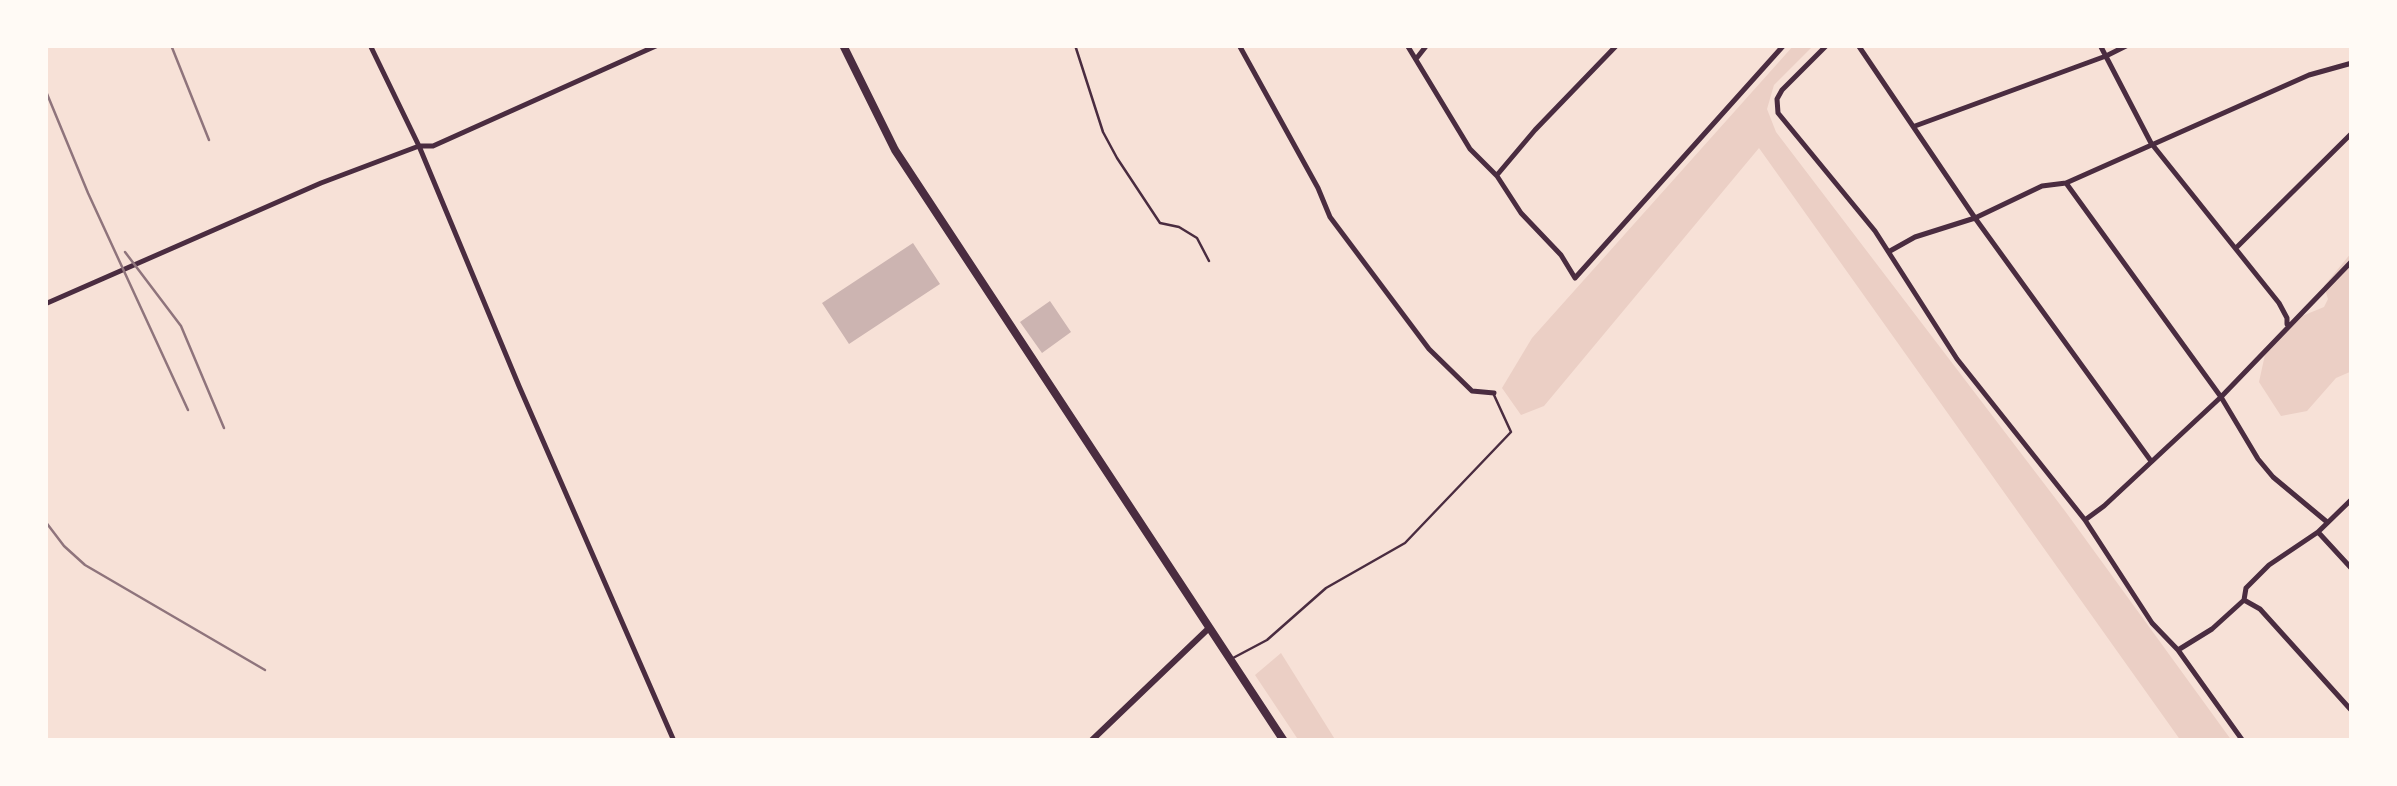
<!DOCTYPE html>
<html>
<head>
<meta charset="utf-8">
<style>
	body { margin:0 }
	#map { position:relative; width:2397px; height:786px; overflow:hidden; background:#f7e1d7; font-family:"DM Sans",sans-serif }
	canvas { display:block }
	.frame { position:absolute; inset:0; border:48px solid #fffaf5; pointer-events:none }
</style>
</head>
<body>
<div id="map">
<canvas width="2397" height="786"></canvas>
<div class="frame"></div>
</div>
<script>
const g = document.querySelector('canvas').getContext('2d');
g.lineJoin = 'round';
function fillPath(path, color) {
  g.fillStyle = color;
  g.fill(path, 'evenodd');
}
function poly(rows) {
  const path = new Path2D();
  for (const r of rows) {
    path.moveTo(r[0], r[1]);
    for (let i = 2; i < r.length; i += 2) path.lineTo(r[i], r[i + 1]);
  }
  return path;
}
function stroke(path, color, width, dash) {
  g.strokeStyle = color;
  g.lineWidth = width;
  g.lineCap = dash ? 'butt' : 'round';
  g.setLineDash(dash || []);
  g.stroke(path);
}
const green = poly([
	[1794,45,1814,45,1774,85,1767,109,1776,132,2065,511,2232,741,2181,741,1759,148,1544,406,1521,415,1502,388,1532,338],
	[2352,252,2352,371,2336,378,2307,411,2281,416,2259,382,2266,350,2302,316,2324,307,2328,299,2324,286],
	[1281,653,1336,741,1299,741,1255,675]
]);
const building = poly([
	[913,243,940,284,849,344,822,303],
	[1050,301,1071,332,1042,353,1020,322]
]);
const service = poly([
	[1075,45,1103,132,1117,158,1160,223,1179,227,1197,238,1209,261],
	[1233,658,1267,640,1326,588,1405,543,1511,432,1494,395]
]);
const minor = poly([
	[370,45,419,146,519,386,674,741],
	[1239,45,1318,188,1330,217,1429,349,1472,391,1494,393],
	[1407,45,1470,149,1497,176,1521,213,1561,255,1575,278,1784,45],
	[1827,45,1782,90,1777,99,1778,113,1875,231,1957,359,2085,520,2152,623,2178,650,2243,741],
	[1858,45,1975,218,2151,461],
	[2100,45,2151,143,2279,303,2287,318,2287,324],
	[1416,59,1427,45],
	[1915,126,2106,56,2128,45],
	[1497,175,1535,130,1617,45],
	[2066,183,2221,397,2258,459,2273,477,2327,522],
	[2236,248,2352,133],
	[1890,251,1915,237,1975,218,2042,186,2066,183,2309,75,2352,63],
	[45,304,321,183,419,146,433,146,658,45],
	[2085,520,2104,506,2221,397,2352,261],
	[2318,532,2352,569],
	[2244,600,2260,609,2352,711],
	[2178,650,2212,629,2244,600,2246,588,2269,565,2318,532,2352,499]
]);
const tertiary = poly([
	[1091,741,1209,628]
]);
const primary = poly([
	[843,45,895,150,1284,741]
]);
const rail = poly([
	[171,45,209,140],
	[45,89,88,193,188,410],
	[125,252,181,326,224,428],
	[45,521,64,546,85,565,265,670]
]);
fillPath(green, '#ebcfc5');
fillPath(building, '#ccb4b1');
stroke(service, '#4a2c40', 2.5);
stroke(minor, '#4a2c40', 5);
stroke(tertiary, '#4a2c40', 6);
stroke(primary, '#4a2c40', 8);
stroke(rail, '#8f747c', 2.5);
</script>
</body>
</html>
